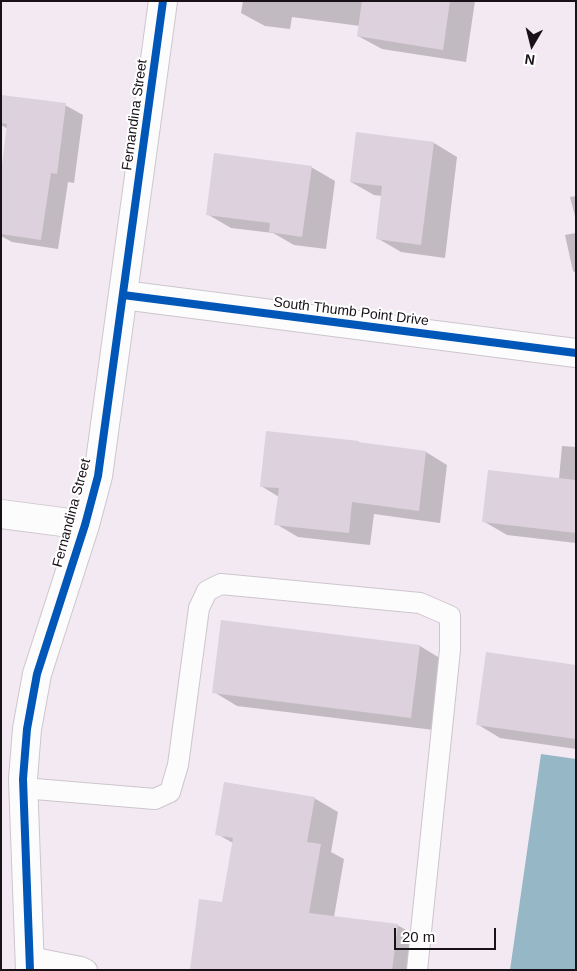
<!DOCTYPE html>
<html>
<head>
<meta charset="utf-8">
<style>
	body { margin:0 }
	#map { position:relative; width:577px; height:971px; overflow:hidden; background:#f2e9f2; font-family:Arial,sans-serif }
	canvas { display:block }
	.frame { position:absolute; inset:0; border:2px solid #181218; pointer-events:none }
	.north { position:absolute; left:507px; top:20px; width:50px; height:50px; -webkit-text-stroke:4px #fff; paint-order:stroke; rotate:188deg; font-size:14px; font-weight:700; line-height:20px; text-align:center; color:#181218 }
	.north::after { content:''; display:block; margin:auto; width:18px; height:22px; background:#181218; clip-path:polygon(50% 0,100% 100%,50% 72%,0 100%) }
	.scale { position:absolute; left:394px; top:928px; width:102px; height:22px; box-sizing:border-box; border:2px solid #181218; border-top:0; padding-left:6px; font-size:15px; line-height:18px; white-space:nowrap; color:#181218; -webkit-text-stroke:4px #fff; paint-order:stroke }
</style>
</head>
<body>
<div id="map">
<canvas width="577" height="971"></canvas>
<div class="frame"></div>
<div class="north">N</div>
<div class="scale">20 m</div>
</div>
<script>
const g = document.querySelector('canvas').getContext('2d');
g.lineJoin = 'round';
function fillPath(path, color) {
  g.fillStyle = color;
  g.fill(path, 'evenodd');
}
function poly(rows) {
  const path = new Path2D();
  for (const r of rows) {
    path.moveTo(r[0], r[1]);
    for (let i = 2; i < r.length; i += 2) path.lineTo(r[i], r[i + 1]);
  }
  return path;
}
function stroke(path, color, width, dash) {
  g.strokeStyle = color;
  g.lineWidth = width;
  g.lineCap = dash ? 'butt' : 'round';
  g.setLineDash(dash || []);
  g.stroke(path);
}
function label(font, color, halo, rows, align = 'center') {
  g.font = font + ' Arial,sans-serif';
  g.lineWidth = 4;
  g.setLineDash([]);
  g.textBaseline = 'middle';
  g.strokeStyle = halo;
  g.fillStyle = color;
  for (const [text, x, y, turn = 0] of rows) {
    g.save();
    g.translate(x, y);
    g.rotate((+turn || 0) * Math.PI / 180);
    g.textAlign = isNaN(turn) ? turn : align;
    if (halo) g.strokeText(text, 0, 0);
    g.fillText(text, 0, 0);
    g.restore();
  }
}
const water = poly([
	[541,754,576,759,576,970,510,970]
]);
const shadow = poly([
	[243,1,475,1,466,62,382,49,358,36,360,26,292,17,290,29,265,26,241,13],
	[1,97,65,105,83,115,74,183,68,182,58,249,12,242,1,236,1,192,8,129,1,125],
	[434,143,457,157,445,258,401,252,377,238,382,196,374,195,351,182],
	[311,167,335,181,326,249,294,245,273,233,231,228,207,214],
	[576,196,576,220,570,197],
	[576,233,576,273,573,271,565,235],
	[562,446,576,447,576,543,507,535,483,521,559,479],
	[426,452,447,465,440,523,374,514,370,545,298,537,276,524,279,497,261,486],
	[420,646,443,660,434,730,237,706,214,692],
	[576,666,576,749,500,738,477,724],
	[314,798,338,812,331,852,344,859,334,917,397,925,421,938,417,970,191,970,223,903,233,843,217,834]
]);
const building = poly([
	[362,1,450,1,443,50,357,36],
	[1,95,66,103,57,174,51,173,41,240,1,234,1,174,7,124,1,123],
	[356,132,434,142,421,245,376,239,382,186,350,182],
	[214,153,312,166,302,237,269,232,270,223,206,215],
	[266,431,359,441,358,442,426,451,419,511,352,502,349,533,274,525,279,488,260,487],
	[488,470,576,480,576,533,482,522],
	[221,620,420,645,411,718,212,693],
	[486,652,576,665,576,739,476,725],
	[224,782,315,797,307,842,321,844,309,913,398,924,392,970,190,970,199,899,222,902,233,838,215,835]
]);
const lane = poly([
	[23,788,155,799,170,792,178,765,199,608,207,591,221,584,420,603,450,616,450,650,417,970],
	[30,957,81,967,87,970]
]);
const street = poly([
	[123,295,576,353],
	[1,514,85,525],
	[30,970,23,779,27,729,37,674,85,525,98,476,163,1]
]);
const cycleway = poly([
	[123,295,576,353],
	[30,970,23,779,27,729,37,674,85,525,98,476,163,1]
]);
const streetNames = [
	["Fernandina Street",135,115,-82],
	["South Thumb Point Drive",351,312,7],
	["Fernandina Street",72,513,-75]
];
fillPath(water, '#96b7c5');
fillPath(shadow, '#0003');
fillPath(building, '#dcd1dc');
stroke(lane, '#cdc6cc', 22);
stroke(street, '#cdc6cc', 30);
stroke(lane, '#fdfcfd', 20);
stroke(street, '#fdfcfd', 28);
stroke(cycleway, '#0057b8', 8);
label('14px', '#181218', '#fff', streetNames);
</script>
</body>
</html>
